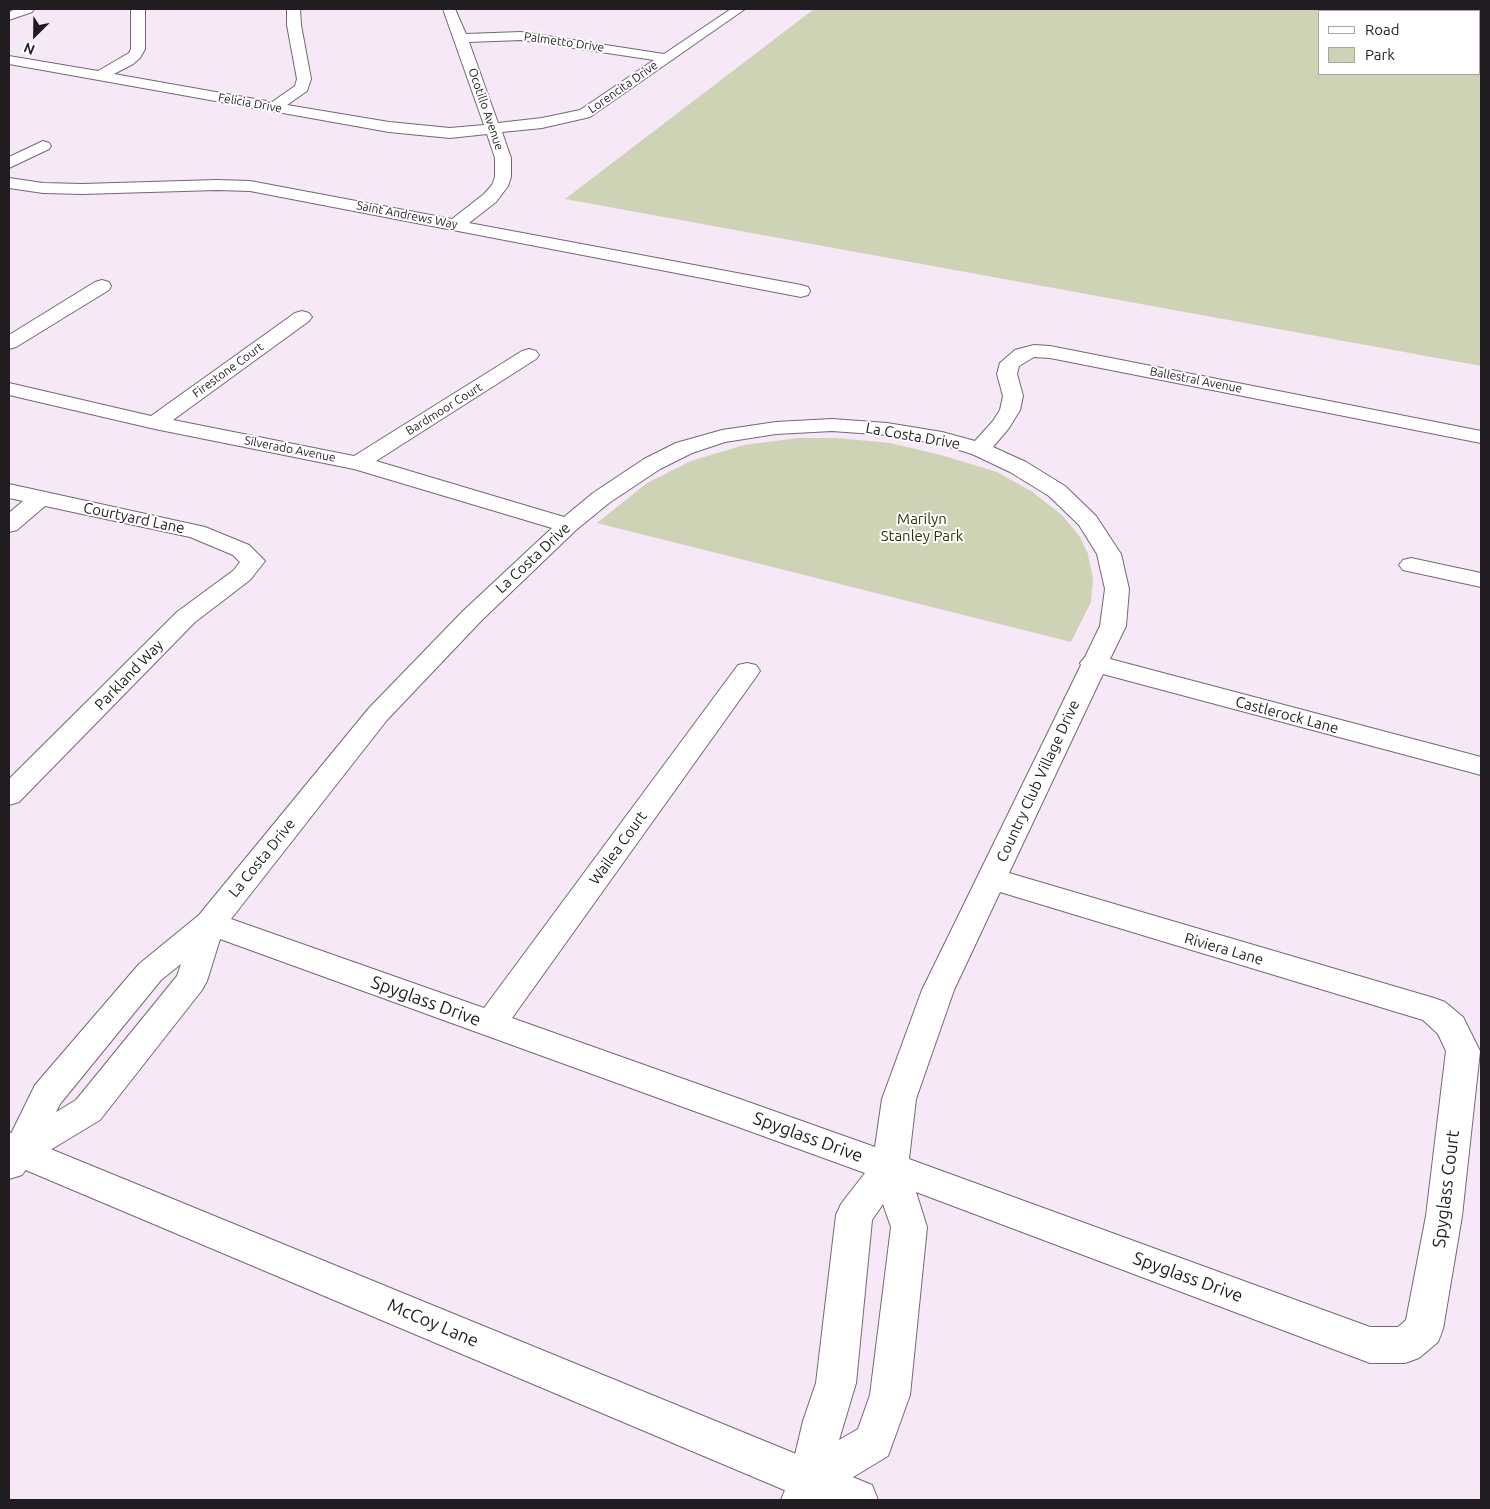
<!DOCTYPE html>
<html>
<head>
<meta charset="utf-8">
<style>
	body { margin:0 }
	#map { position:relative; width:1490px; height:1509px; overflow:hidden; background:#f6e8f6; font-family:Ubuntu,sans-serif }
	canvas { display:block }
	.frame { position:absolute; inset:0; border:10px solid #211c21; pointer-events:none }
	.legend { position:absolute; left:1318px; top:10px; width:162px; height:65px; box-sizing:border-box; background:#fff; border:1px solid #a6a4a6; margin:0; padding:6px 9px; list-style:none; font-size:15px; color:#211c21 }
	.legend li { display:flex; align-items:center; gap:10px; height:25px }
	.legend b { width:25px; border:1px solid #a6a4a6 }
	.north { position:absolute; left:10px; top:10px; width:50px; height:50px; -webkit-text-stroke:4px #fff; paint-order:stroke; rotate:203deg; font-size:14px; font-weight:700; line-height:20px; text-align:center; color:#211c21 }
	.north::after { content:''; display:block; margin:auto; width:18px; height:22px; background:#211c21; clip-path:polygon(50% 0,100% 100%,50% 72%,0 100%) }
</style>
</head>
<body>
<div id="map">
<canvas width="1490" height="1509"></canvas>
<div class="frame"></div>
<ul class="legend">
<li><b style="height:6px;background:#fff"></b>Road</li>
<li><b style="height:14px;background:#cfd3b6"></b>Park</li>
</ul>
<div class="north">N</div>
</div>
<script>
const g = document.querySelector('canvas').getContext('2d');
g.lineJoin = 'round';
function fillPath(path, color) {
  g.fillStyle = color;
  g.fill(path, 'evenodd');
}
function poly(rows) {
  const path = new Path2D();
  for (const r of rows) {
    path.moveTo(r[0], r[1]);
    for (let i = 2; i < r.length; i += 2) path.lineTo(r[i], r[i + 1]);
  }
  return path;
}
function stroke(path, color, width, dash) {
  g.strokeStyle = color;
  g.lineWidth = width;
  g.lineCap = dash ? 'butt' : 'round';
  g.setLineDash(dash || []);
  g.stroke(path);
}
function label(font, color, halo, rows, align = 'center') {
  g.font = font + ' Ubuntu,sans-serif';
  g.lineWidth = 4;
  g.setLineDash([]);
  g.textBaseline = 'middle';
  g.strokeStyle = halo;
  g.fillStyle = color;
  for (const [text, x, y, turn = 0] of rows) {
    g.save();
    g.translate(x, y);
    g.rotate((+turn || 0) * Math.PI / 180);
    g.textAlign = isNaN(turn) ? turn : align;
    if (halo) g.strokeText(text, 0, 0);
    g.fillText(text, 0, 0);
    g.restore();
  }
}
const green = poly([
	[814,9,1481,9,1481,366,565,199],
	[1319,11,1479,11,1479,74,1319,74],
	[798,438,837,438,890,443,941,455,997,472,1031,491,1062,515,1080,537,1088,554,1093,578,1091,602,1071,642,597,523,647,483,691,461,744,445]
]);
const minor = poly([
	[16,9,34,9,32,12,9,20,9,12,16,9],
	[131,9,145,9,145,49,140,58,133,64,114,74,272,102,295,86,297,79,287,25,287,9,300,9,301,25,311,79,307,91,287,105,389,122,450,128,484,125,443,9,455,9,466,34,521,32,664,54,731,9,745,9,590,117,542,128,502,132,511,158,511,177,508,186,496,202,469,223,801,285,808,287,810,291,808,295,801,297,250,191,217,190,82,194,43,193,9,188,9,178,43,183,82,184,217,180,250,181,452,219,484,194,492,185,495,177,495,158,487,134,450,138,389,132,9,64,9,56,98,71,129,53,131,49,131,9],
	[521,40,654,60,580,110,542,118,498,123,469,42,521,40],
	[43,141,49,143,51,146,49,149,9,168,9,157,43,141],
	[102,280,109,282,111,286,109,290,16,347,9,349,9,335,95,282,102,280],
	[302,311,309,313,312,317,309,321,173,420,354,456,522,351,529,349,536,351,539,355,536,359,376,461,564,517,593,493,644,459,676,443,722,430,776,422,832,419,887,423,942,432,975,441,993,421,1000,410,1003,396,997,374,1000,363,1015,350,1034,345,1050,346,1481,431,1481,443,1050,358,1034,357,1019,366,1017,374,1023,396,1020,410,1009,428,993,447,1026,462,1065,486,1096,516,1121,554,1129,589,1126,626,1110,659,1481,757,1481,775,1103,674,1009,873,1434,998,1445,1002,1463,1017,1480,1051,1462,1216,1443,1329,1438,1342,1419,1358,1405,1363,1370,1363,916,1192,927,1227,910,1395,888,1456,825,1494,823,1500,781,1500,789,1480,803,1421,816,1383,836,1215,841,1204,865,1173,220,939,207,981,202,990,100,1120,32,1161,22,1175,9,1179,9,1138,35,1085,139,964,199,915,369,708,463,611,552,528,354,469,155,429,9,395,9,383,151,416,295,313,302,311],
	[832,431,887,435,939,444,972,454,1010,472,1049,496,1079,525,1097,554,1105,589,1100,626,1085,657,1080,663,1081,665,922,990,882,1099,875,1147,512,1018,756,677,760,671,756,665,747,663,738,665,484,1008,231,919,387,720,481,621,576,530,609,503,660,469,692,453,725,442,776,434,832,431],
	[1000,892,1423,1020,1438,1034,1446,1051,1426,1216,1406,1320,1398,1327,1370,1327,909,1159,916,1099,954,990,1000,892],
	[181,964,177,976,76,1100,56,1112,60,1104,161,980,181,964],
	[883,1204,891,1227,870,1395,858,1429,839,1440,856,1383,872,1220,883,1204],
	[9,484,205,527,249,545,265,561,250,580,195,622,19,802,9,805,9,779,177,612,234,570,240,562,233,555,190,537,45,506,17,530,9,532,9,513,23,501,9,498,9,484],
	[1411,558,1481,573,1481,587,1403,570,1399,565,1403,560,1411,558]
]);
const tertiary = poly([
	[9,1132,872,1485,878,1500,808,1500,9,1163,9,1132]
]);
const farStreetnames = [
	["Palmetto Drive",564,42,8],
	["Lorencita Drive",623,87,-35],
	["Felicia Drive",250,103,10],
	["Ocotillo Avenue",486,109,71],
	["Saint Andrews Way",407,215,11],
	["Firestone Court",228,370,-36],
	["Ballestral Avenue",1196,380,11],
	["Bardmoor Court",444,409,-32],
	["Silverado Avenue",290,449,11]
];
const streetNames = [
	["La Costa Drive",913,436,10],
	["Courtyard Lane",134,518,12],
	["La Costa Drive",533,558,-43],
	["Parkland Way",129,675,-46],
	["Castlerock Lane",1287,715,15],
	["Country Club Village Drive",1038,781,-65],
	["Wailea Court",618,848,-54],
	["La Costa Drive",262,858,-51],
	["Riviera Lane",1224,949,16]
];
const parkNames = [
	["Marilyn",922,519],
	["Stanley Park",922,536]
];
const nearStreetnames = [
	["Spyglass Drive",426,1001,20],
	["Spyglass Drive",808,1137,20],
	["Spyglass Court",1446,1189,-83],
	["Spyglass Drive",1188,1277,20],
	["McCoy Lane",433,1323,23]
];
fillPath(green, '#cfd3b6');
stroke(minor, '#746874', 2);
stroke(tertiary, '#746874', 2);
fillPath(minor, '#fff');
fillPath(tertiary, '#fff');
label('12px', '#211c21', '#fff', farStreetnames);
label('15px', '#211c21', '#fff', streetNames);
label('15px', '#2f3204', '#fff', parkNames);
label('18px', '#211c21', '#fff', nearStreetnames);
</script>
</body>
</html>
